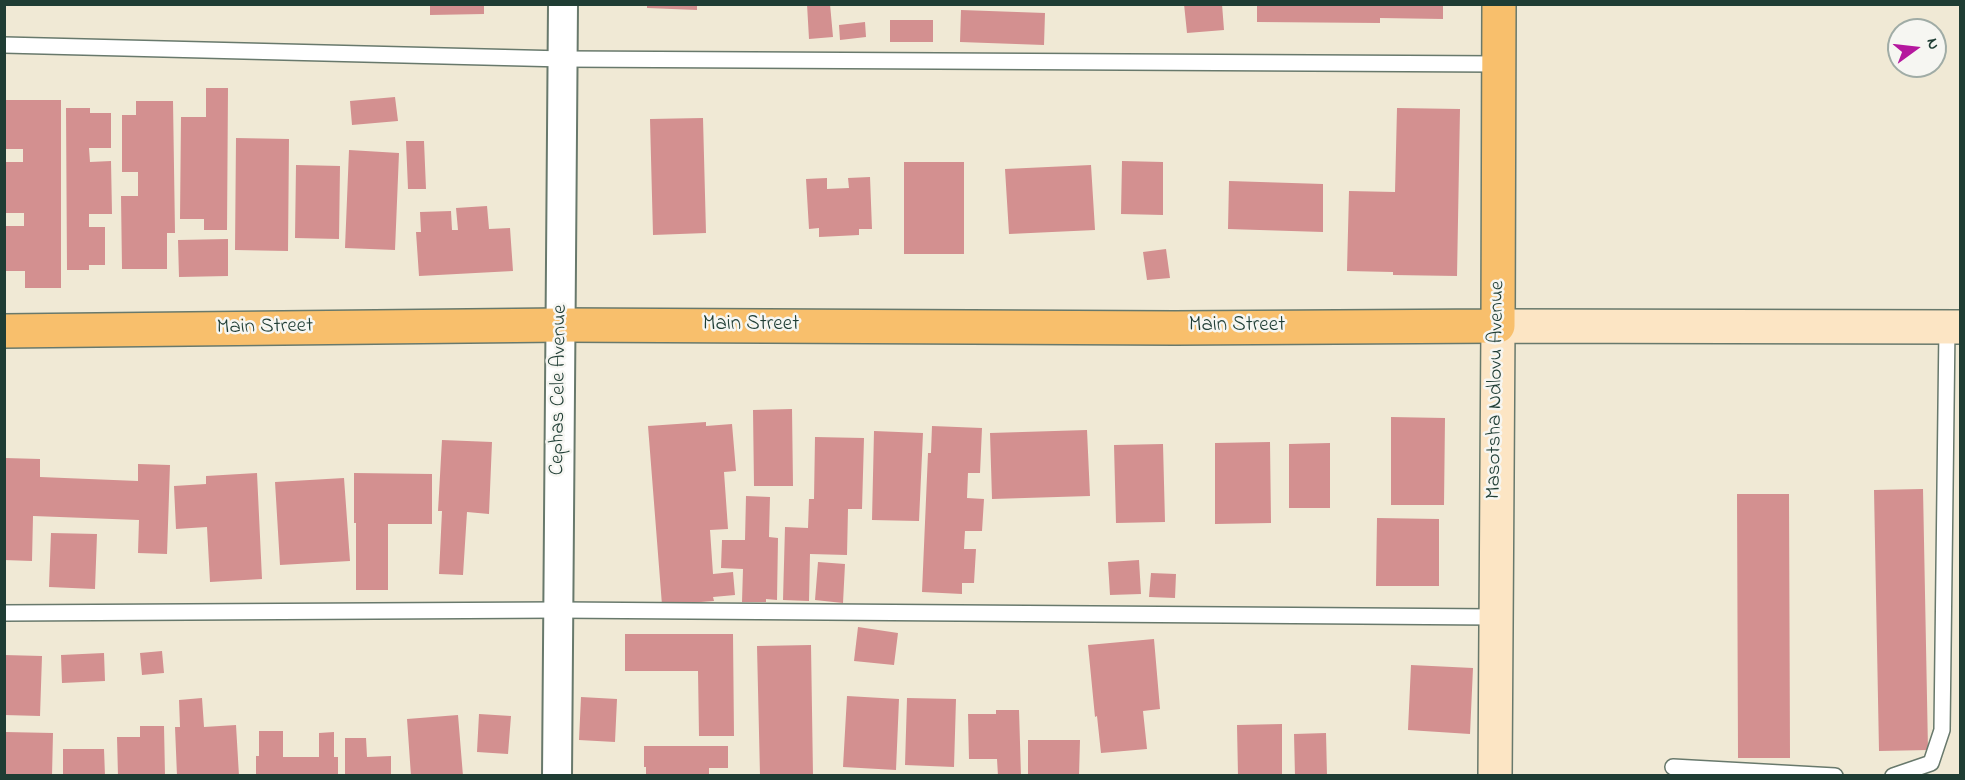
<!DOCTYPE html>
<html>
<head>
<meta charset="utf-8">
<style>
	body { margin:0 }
	#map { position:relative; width:1965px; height:780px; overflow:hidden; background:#f0e9d5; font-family:"Indie Flower",sans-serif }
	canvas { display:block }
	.frame { position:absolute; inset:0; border:6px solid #1f3d34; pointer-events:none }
	.north { position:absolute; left:1887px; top:18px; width:60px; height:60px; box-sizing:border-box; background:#f6f6f2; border:2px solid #a0aca6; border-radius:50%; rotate:75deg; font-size:16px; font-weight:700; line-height:24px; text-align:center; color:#1f3d34 }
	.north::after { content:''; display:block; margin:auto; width:21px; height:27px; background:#b5179e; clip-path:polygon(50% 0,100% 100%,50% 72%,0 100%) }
</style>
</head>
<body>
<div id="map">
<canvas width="1965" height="780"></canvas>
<div class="frame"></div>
<div class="north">N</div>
</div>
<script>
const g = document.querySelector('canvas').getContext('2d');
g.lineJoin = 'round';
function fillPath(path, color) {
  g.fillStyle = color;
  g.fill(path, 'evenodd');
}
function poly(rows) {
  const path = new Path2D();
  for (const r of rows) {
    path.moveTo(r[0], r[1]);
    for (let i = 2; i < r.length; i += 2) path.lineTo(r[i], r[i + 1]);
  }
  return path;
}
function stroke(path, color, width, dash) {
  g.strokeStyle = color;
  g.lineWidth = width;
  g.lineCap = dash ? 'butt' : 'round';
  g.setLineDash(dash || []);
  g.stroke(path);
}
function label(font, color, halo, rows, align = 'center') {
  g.font = font + ' "Indie Flower",sans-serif';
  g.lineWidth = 5;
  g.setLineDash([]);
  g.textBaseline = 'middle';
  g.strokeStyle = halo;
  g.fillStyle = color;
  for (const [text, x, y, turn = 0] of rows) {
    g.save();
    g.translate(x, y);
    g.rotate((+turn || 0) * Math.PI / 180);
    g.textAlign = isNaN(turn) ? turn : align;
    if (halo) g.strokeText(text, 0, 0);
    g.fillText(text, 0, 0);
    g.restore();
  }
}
const building = poly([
	[430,4,484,4,484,14,430,15],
	[647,4,697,4,697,10,647,8],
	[807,4,830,4,833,37,809,39],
	[1184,4,1222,4,1224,30,1187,33],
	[1257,4,1443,4,1443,19,1380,18,1380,23,1257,22],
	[961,10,1045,13,1044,45,960,42],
	[890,20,933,20,933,42,890,42],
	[865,22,866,37,840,40,839,25],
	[206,88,228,88,227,230,204,230,204,219,180,219,181,117,206,117],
	[395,97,398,121,352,125,350,101],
	[6,100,61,100,61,288,25,288,25,271,4,271,4,226,24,226,24,213,6,213,6,162,23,162,23,149,6,149],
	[136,101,173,101,175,233,167,233,167,269,122,269,121,196,138,196,138,172,122,172,122,115,136,115],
	[66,108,90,108,90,113,111,113,111,148,89,148,90,162,111,161,112,214,89,214,89,227,105,227,105,265,89,265,89,270,67,270],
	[1397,108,1460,109,1457,276,1393,275,1393,272,1347,271,1349,191,1395,192],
	[703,118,706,233,653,235,650,119],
	[236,138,289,139,288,251,235,250],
	[406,141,424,141,426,189,408,189],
	[349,150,399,153,395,250,345,248],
	[1122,161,1163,162,1163,215,1121,214],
	[904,162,964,162,964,254,904,254],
	[296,165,340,166,339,239,295,238],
	[1091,165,1095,230,1009,234,1005,169],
	[870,177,872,229,859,229,859,235,819,237,819,228,809,229,806,179,827,178,827,189,849,188,848,178],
	[1229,181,1323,184,1323,232,1228,229],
	[487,206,489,229,510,228,513,271,419,276,416,232,421,232,420,212,451,211,452,230,458,230,456,208],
	[228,239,228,276,179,277,178,240],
	[1166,249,1170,278,1147,280,1143,252],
	[792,409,793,486,754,486,753,410],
	[1391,417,1445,418,1444,505,1391,505],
	[706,422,706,426,732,424,736,471,724,472,728,529,710,530,713,574,733,572,735,595,713,597,714,601,662,605,648,426],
	[932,426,982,428,980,473,968,473,967,498,984,499,982,531,965,531,964,549,976,549,974,583,962,583,962,594,922,592,928,453,931,453],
	[1087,430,1090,496,992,499,990,433],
	[874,431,923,433,919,521,872,520],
	[815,437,864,438,862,509,848,509,847,555,810,554,809,601,783,600,785,527,808,528,809,499,814,499],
	[442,440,492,442,489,514,467,512,463,575,439,574,442,511,438,511],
	[1270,442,1271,523,1215,524,1215,443],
	[1330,443,1330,508,1289,508,1289,444],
	[1163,444,1165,522,1116,523,1114,445],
	[5,458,40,459,40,477,138,481,138,464,170,465,167,554,138,553,139,520,33,516,32,561,4,560],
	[257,473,262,579,210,582,207,527,176,529,174,486,206,484,206,476],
	[354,473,432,474,432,524,388,524,388,590,356,590,356,523,354,523],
	[344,478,350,561,280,565,275,482],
	[1923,489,1928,750,1879,751,1874,490],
	[1737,494,1789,494,1790,758,1738,758],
	[746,496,770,497,769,537,778,538,777,600,766,599,766,602,742,602,743,569,721,568,722,540,745,540],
	[1377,518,1439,519,1439,586,1376,586],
	[51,533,97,534,95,589,49,587],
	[1139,560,1141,594,1110,595,1108,562],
	[818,562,845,564,843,603,815,600],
	[1151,573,1176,574,1175,598,1149,597],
	[858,627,898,633,894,665,854,661],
	[625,634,733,634,734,736,699,736,698,671,625,671],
	[1154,639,1160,709,1143,711,1147,749,1101,753,1097,716,1095,717,1088,645],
	[811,645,813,776,760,776,757,646],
	[162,651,164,673,142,675,140,653],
	[104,653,105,681,62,683,61,655],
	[4,655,42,656,40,716,4,715],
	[1411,665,1473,668,1470,734,1408,730],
	[847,696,899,699,896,770,843,767],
	[581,697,617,699,615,742,579,740],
	[202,698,204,727,236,725,239,776,177,776,175,727,180,727,179,700],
	[907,698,956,699,954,767,905,765],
	[996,710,1019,710,1021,776,998,776,997,759,969,759,968,714,996,714],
	[479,714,511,716,508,754,477,752],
	[458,715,463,776,411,776,407,719],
	[1282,724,1282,776,1238,776,1237,725],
	[140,726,164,726,165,776,118,776,117,737,140,737],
	[259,731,283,731,283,757,319,757,319,733,334,732,334,757,338,757,338,776,256,776,256,756,259,756],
	[5,732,53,733,52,776,5,776],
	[1326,733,1327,776,1295,776,1294,734],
	[345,738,366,738,367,757,391,756,391,776,345,776],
	[1028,740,1080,740,1079,776,1028,776],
	[644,746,728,746,728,768,709,768,709,776,646,776,646,767,644,767],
	[63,749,104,749,105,776,63,776]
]);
const lane = poly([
	[4,45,564,59,1498,64],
	[4,613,558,610,1494,617],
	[1673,767,1835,776],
	[1893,776,1931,763,1942,730,1947,327]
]);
const street = poly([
	[557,776,563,4]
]);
const secondary = poly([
	[1495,776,1498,326,1960,327]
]);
const highway = poly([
	[4,331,561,325,1175,328,1498,326,1499,4]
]);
const streetNames = [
	["Main Street",751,326],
	["Main Street",1237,327],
	["Main Street",265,328,-1],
	["Cephas Cele Avenue",560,390,-89],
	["Masotsha Ndlovu Avenue",1497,390,-89]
];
fillPath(building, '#d39090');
stroke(lane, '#68796c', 18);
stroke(street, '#68796c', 32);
stroke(secondary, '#68796c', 36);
stroke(highway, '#68796c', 36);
stroke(lane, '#fff', 15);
stroke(street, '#fff', 28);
stroke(secondary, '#fce5c4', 33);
stroke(highway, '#f8bf6c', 33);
label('21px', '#1f3d34', '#f6f6f2', streetNames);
</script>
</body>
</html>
